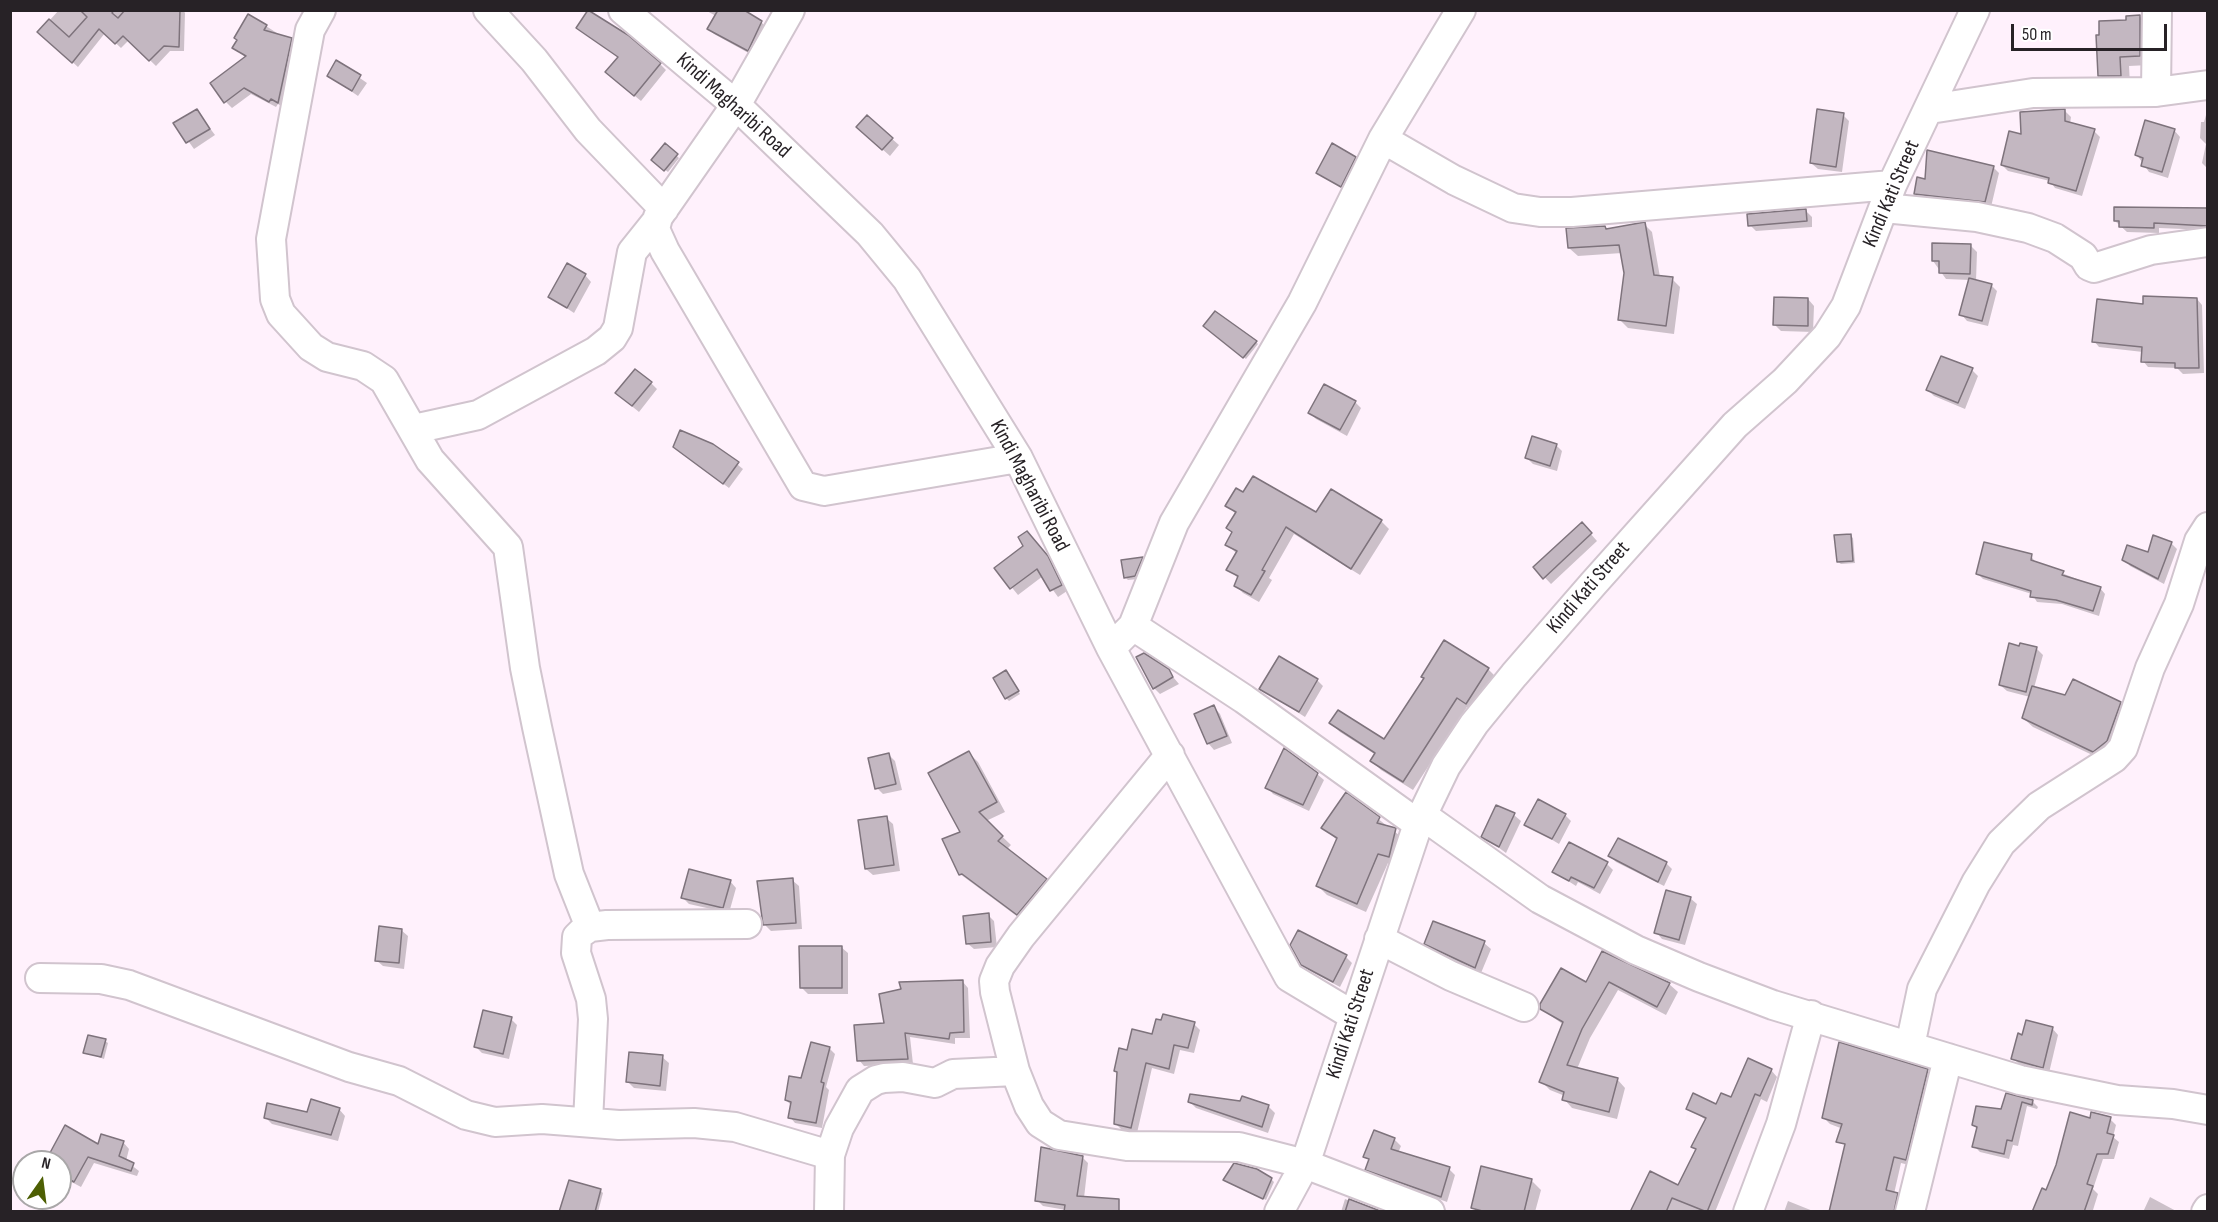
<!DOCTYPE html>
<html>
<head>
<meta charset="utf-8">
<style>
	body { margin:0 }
	#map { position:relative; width:2218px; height:1222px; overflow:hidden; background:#fff1fc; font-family:"Sofia Sans Condensed",sans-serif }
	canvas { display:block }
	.frame { position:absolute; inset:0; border:12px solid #272226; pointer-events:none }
	.north { position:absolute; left:12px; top:1150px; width:60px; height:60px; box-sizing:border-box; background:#fff; border:2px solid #a9a7a8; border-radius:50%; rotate:14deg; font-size:16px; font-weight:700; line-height:24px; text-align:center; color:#272226 }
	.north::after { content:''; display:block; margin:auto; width:21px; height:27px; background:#4d5f03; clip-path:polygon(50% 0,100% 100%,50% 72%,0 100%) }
	.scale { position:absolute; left:2011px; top:24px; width:156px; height:27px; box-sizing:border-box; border:3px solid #272226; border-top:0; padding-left:8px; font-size:18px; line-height:21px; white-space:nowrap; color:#272226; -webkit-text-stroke:4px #fff; paint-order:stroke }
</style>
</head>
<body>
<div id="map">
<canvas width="2218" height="1222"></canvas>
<div class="frame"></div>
<div class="north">N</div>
<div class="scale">50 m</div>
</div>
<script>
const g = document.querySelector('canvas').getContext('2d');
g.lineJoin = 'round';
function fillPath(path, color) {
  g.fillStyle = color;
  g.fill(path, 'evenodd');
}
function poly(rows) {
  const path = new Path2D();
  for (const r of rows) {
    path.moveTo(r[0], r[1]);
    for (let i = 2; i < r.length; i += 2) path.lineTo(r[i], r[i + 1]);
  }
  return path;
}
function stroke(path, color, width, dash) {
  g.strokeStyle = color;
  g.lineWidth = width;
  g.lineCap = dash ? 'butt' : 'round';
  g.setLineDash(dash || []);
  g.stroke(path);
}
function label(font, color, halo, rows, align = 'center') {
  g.font = font + ' "Sofia Sans Condensed",sans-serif';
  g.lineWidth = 5;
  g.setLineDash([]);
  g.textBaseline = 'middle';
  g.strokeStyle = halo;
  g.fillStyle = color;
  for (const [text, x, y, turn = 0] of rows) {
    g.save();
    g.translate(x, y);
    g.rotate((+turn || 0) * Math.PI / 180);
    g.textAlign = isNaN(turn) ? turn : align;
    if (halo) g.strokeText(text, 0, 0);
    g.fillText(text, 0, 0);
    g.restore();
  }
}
const shadow = poly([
	[59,10,183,10,185,13,184,51,170,51,156,66,129,40,121,48,105,33,78,67,39,32],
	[705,10,741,10,761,22,767,28,754,56,714,34,709,29,716,16],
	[2140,17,2150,26,2149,65,2129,66,2130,85,2110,85,2100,75,2128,21],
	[266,26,297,46,284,108,278,104,276,107,251,94,232,108,226,102,246,58,234,48],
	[578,28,660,64,666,70,641,101,613,78,619,58],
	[337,62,367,83,358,96,329,76],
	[2208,108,2208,169,2202,163,2206,144,2200,138,2201,122,2204,122],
	[197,111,215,135,194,149,176,124],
	[2065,111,2071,117,2070,124,2094,131,2100,137,2082,196,2055,188,2050,181,2008,171,2002,165,2022,136],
	[1843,115,1849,121,1842,172,1818,169,1811,163],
	[867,117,899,145,890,156,864,133],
	[2174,130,2180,137,2168,178,2149,172,2137,155],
	[665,145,679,158,668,172,656,163],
	[1355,158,1361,164,1348,192,1318,172],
	[1974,161,1993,167,1999,173,1991,207,1922,200,1916,194,1927,181,1973,164],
	[1805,210,1812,217,1812,227,1756,231,1750,225],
	[2208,210,2208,230,2159,228,2159,233,2127,232,2115,221],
	[1644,224,1652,232,1660,277,1672,279,1680,287,1674,334,1628,328,1619,319,1626,273,1622,253,1578,256,1569,248,1605,227,1607,230],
	[1970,245,1977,252,1976,281,1991,285,1997,291,1988,326,1967,321,1961,314,1970,280,1946,279,1933,261],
	[585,275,591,282,574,313,550,297],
	[1808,299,1814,306,1813,332,1781,331,1775,325],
	[2197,299,2202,305,2204,373,2183,374,2177,368,2148,367,2143,361,2143,352,2099,347,2094,341,2144,306],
	[1207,329,1256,342,1258,344,1246,359],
	[1972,370,1978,376,1965,409,1934,396,1928,390],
	[651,383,657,389,639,412,623,399],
	[1355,402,1361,408,1347,436,1316,419,1310,413],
	[713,445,743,469,729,488,674,447],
	[1556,445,1562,451,1557,471,1533,464,1527,458],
	[1332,491,1381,521,1389,529,1360,575,1294,534,1269,578,1272,580,1259,602,1243,593,1235,585,1239,579,1228,569,1237,554,1227,544,1233,533,1236,514,1227,506,1317,514],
	[1582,524,1597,541,1551,584,1535,567],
	[1850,535,1853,538,1855,563,1841,564,1838,562],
	[1033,539,1054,564,1067,591,1058,597,1043,576,1018,595,996,568],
	[2171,543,2177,549,2164,584,2130,566,2124,559,2149,553],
	[2031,556,2036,563,2100,588,2105,594,2099,616,2062,604,2037,602,2032,594,1983,579,1977,573],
	[1142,558,1145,561,1138,579,1128,580,1125,577],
	[2036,648,2043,655,2034,688,2066,697,2120,703,2130,712,2103,760,2033,727,2023,718,2030,697,2007,691,2000,685],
	[1488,669,1497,678,1476,712,1467,707,1413,790,1381,770,1372,761,1376,755,1340,732,1331,723,1385,741],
	[1168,671,1179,684,1160,694,1154,688],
	[1006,672,1020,694,1009,701,1006,698],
	[1317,680,1323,686,1305,717,1261,689],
	[1214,707,1220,714,1232,743,1214,750,1208,743],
	[969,753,978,762,1005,812,986,821,1011,845,1006,850,1054,889,1026,923,960,874],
	[889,755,895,761,902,790,883,794,877,788],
	[1317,774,1324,780,1309,811,1273,794,1267,787],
	[1346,794,1404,839,1398,865,1388,863,1366,912,1327,895,1318,886,1337,840,1323,828],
	[1497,807,1514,815,1521,821,1506,853,1483,836],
	[1565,815,1571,821,1559,844,1526,824],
	[886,818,893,824,900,871,873,875,866,869],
	[1618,840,1667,864,1672,869,1664,886,1616,862,1610,856],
	[1607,864,1613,870,1600,894,1578,882,1576,886,1554,872],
	[792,880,799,886,802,929,771,931,765,925],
	[730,881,736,888,729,913,689,904,683,898],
	[1690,898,1697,904,1685,945,1662,939,1656,932],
	[988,915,994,921,997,947,974,949,967,943],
	[401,930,408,936,404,969,383,966,376,960],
	[1426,943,1484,943,1491,949,1481,973,1432,950],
	[841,947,848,953,848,994,808,994,802,988],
	[1603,953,1669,984,1678,992,1666,1015,1618,990,1590,1038,1577,1069,1617,1079,1625,1088,1617,1119,1572,1108,1564,1099,1565,1096,1550,1090,1541,1081,1564,1025,1541,1009,1586,984],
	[1346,957,1352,963,1340,987,1310,971,1303,964],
	[963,982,968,988,970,1038,955,1038,955,1044,910,1037,913,1064,864,1066,859,1060,886,1024],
	[511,1019,517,1025,509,1059,482,1053,476,1047],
	[1194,1024,1200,1030,1194,1053,1180,1050,1174,1074,1152,1068,1137,1133,1122,1130,1116,1124,1119,1074,1115,1071,1128,1051,1153,1036],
	[2052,1028,2058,1035,2049,1073,2019,1064,2013,1058],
	[105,1041,108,1043,104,1059,85,1052],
	[829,1048,835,1054,826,1087,829,1090,822,1128,795,1123,790,1117,792,1106,786,1100],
	[662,1057,669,1063,666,1091,634,1088,628,1082],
	[1771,1070,1777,1077,1767,1102,1761,1099,1715,1212,1632,1212,1679,1187,1697,1150,1693,1146,1706,1120,1688,1108,1717,1106,1731,1099],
	[1927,1071,1934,1078,1913,1166,1901,1163,1894,1194,1904,1202,1901,1212,1842,1212,1856,1134,1830,1124,1823,1117],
	[2007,1095,2032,1101,2038,1107,2037,1109,2027,1106,2018,1146,2013,1145,2009,1159,1980,1152,1974,1146,1978,1129,1973,1125,2002,1111],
	[1243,1098,1269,1107,1275,1113,1268,1133,1196,1108,1189,1101,1241,1103],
	[339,1109,345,1116,338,1141,272,1124,266,1118],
	[2091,1119,2110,1119,2116,1125,2113,1137,2119,1142,2114,1159,2103,1159,2093,1189,2098,1194,2093,1210,2097,1212,2034,1212],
	[1394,1139,1401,1146,1398,1153,1449,1169,1455,1175,1447,1202,1374,1175,1367,1169,1370,1161,1365,1156],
	[123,1142,129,1149,126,1161,139,1171,137,1176,94,1163,81,1187,60,1176,60,1162,47,1162,99,1146],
	[1082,1157,1088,1163,1084,1198,1066,1210,1043,1206,1037,1200],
	[1271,1179,1274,1182,1266,1200,1225,1180],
	[1531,1180,1541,1190,1535,1212,1477,1212,1473,1207],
	[600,1190,603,1193,598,1212,561,1212],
	[2150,1197,2178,1212,2143,1212],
	[1345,1199,1369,1208,1372,1212,1341,1212],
	[1788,1201,1813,1211,1813,1212,1784,1212]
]);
const building = poly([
	[80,10,114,10,112,13,118,18,125,10,180,10,179,47,164,46,149,61,123,36,115,44,99,29,72,63,37,32,49,19,69,37,87,17,80,10],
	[588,10,628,35,661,63,634,96,605,72,618,57,576,28,588,10],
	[718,10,744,10,762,21,748,51,707,29,718,10],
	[248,14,267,25,264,30,292,38,278,103,271,99,269,102,244,88,224,103,210,83,246,56,232,48,237,40,234,38,248,14],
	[2140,15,2140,56,2120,57,2121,76,2098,76,2096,35,2099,35,2099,21,2126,20,2126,16,2140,15],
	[336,60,361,75,352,91,327,76,336,60],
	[197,109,210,129,186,143,173,123,197,109],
	[1817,109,1844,113,1836,167,1810,163,1817,109],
	[2065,109,2065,121,2095,129,2076,191,2048,183,2049,178,2001,165,2009,131,2021,134,2020,112,2065,109],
	[867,115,893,138,882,150,856,127,867,115],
	[2145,120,2175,129,2162,172,2141,166,2143,158,2135,155,2145,120],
	[665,143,678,154,664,171,651,160,665,143],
	[1332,143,1356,157,1341,187,1316,173,1332,143],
	[1927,150,1994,166,1985,202,1914,194,1917,177,1925,179,1927,150],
	[2114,207,2208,208,2208,226,2154,223,2154,228,2119,227,2119,221,2114,221,2114,207],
	[1806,209,1807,221,1748,226,1747,214,1806,209],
	[1645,222,1654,275,1673,277,1666,326,1618,320,1624,273,1619,245,1568,248,1566,228,1605,226,1606,229,1645,222],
	[1932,243,1971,244,1970,274,1939,273,1939,261,1932,261,1932,243],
	[567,263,586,274,567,308,548,297,567,263],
	[1969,278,1992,284,1982,321,1959,315,1969,278],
	[2143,296,2197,298,2199,368,2175,368,2175,363,2141,362,2142,347,2092,342,2097,299,2143,304,2143,296],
	[1774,297,1808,298,1808,326,1773,325,1774,297],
	[1215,311,1257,341,1243,358,1203,326,1215,311],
	[1941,356,1973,368,1958,403,1926,390,1941,356],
	[635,369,652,382,632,406,615,393,635,369],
	[1324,384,1356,401,1340,430,1308,413,1324,384],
	[680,430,713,444,739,462,723,484,673,447,680,430],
	[1532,436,1557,444,1550,466,1525,458,1532,436],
	[1253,476,1316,512,1331,489,1382,520,1351,569,1286,527,1262,570,1265,571,1251,595,1234,586,1238,576,1226,570,1237,551,1225,545,1232,532,1226,528,1236,512,1225,506,1236,488,1243,492,1253,476],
	[1582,522,1592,533,1543,579,1533,567,1582,522],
	[1027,531,1048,556,1062,585,1050,591,1037,569,1010,589,994,568,1023,546,1018,537,1027,531],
	[1851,534,1853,561,1837,562,1834,535,1851,534],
	[2153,535,2172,542,2158,579,2122,560,2127,545,2148,552,2153,535],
	[1984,542,2032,554,2031,560,2064,571,2062,575,2101,587,2093,611,2056,600,2030,597,2031,591,1976,574,1984,542],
	[1143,557,1135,576,1124,578,1121,560,1143,557],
	[1444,640,1489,668,1466,704,1457,698,1403,782,1370,761,1375,753,1329,723,1338,710,1384,739,1424,678,1421,677,1444,640],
	[2009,643,2019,646,2020,643,2037,647,2026,692,1999,685,2009,643],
	[1144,653,1169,669,1173,677,1153,689,1136,657,1144,653],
	[1279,656,1318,679,1299,712,1259,689,1279,656],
	[1006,670,1019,691,1005,699,993,678,1006,670],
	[2073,679,2121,702,2107,741,2093,752,2022,718,2032,686,2065,695,2073,679],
	[1214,705,1227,736,1207,744,1194,714,1214,705],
	[1284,748,1318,773,1303,805,1265,788,1284,748],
	[969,751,997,802,979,812,1003,836,998,841,1047,879,1017,915,962,874,959,875,942,839,960,832,928,773,969,751],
	[889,753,896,784,875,789,868,758,889,753],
	[1346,792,1380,817,1377,823,1396,828,1389,857,1378,854,1357,904,1316,886,1337,838,1321,828,1346,792],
	[1538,799,1566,814,1552,839,1524,825,1538,799],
	[1496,805,1515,813,1499,847,1481,837,1496,805],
	[887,816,894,865,865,869,858,820,887,816],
	[1618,838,1667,862,1658,882,1608,856,1618,838],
	[1569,842,1608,862,1594,888,1571,877,1569,881,1552,872,1569,842],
	[689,869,731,880,723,908,681,898,689,869],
	[793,878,796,923,763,925,757,881,793,878],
	[1666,890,1691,897,1679,940,1654,933,1666,890],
	[989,913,991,942,966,944,963,916,989,913],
	[1433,921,1485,941,1475,968,1424,944,1433,921],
	[379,926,402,929,399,963,375,961,379,926],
	[1298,930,1347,955,1333,982,1301,965,1290,945,1298,930],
	[799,946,842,946,842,988,800,988,799,946],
	[1602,951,1670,983,1657,1007,1609,982,1582,1029,1567,1065,1618,1078,1609,1112,1562,1100,1564,1092,1539,1082,1563,1022,1540,1009,1540,1004,1561,968,1586,982,1602,951],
	[963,980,964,1032,950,1033,949,1039,905,1033,908,1059,857,1061,854,1025,884,1023,879,994,901,989,899,982,963,980],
	[483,1010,512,1017,503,1054,474,1047,483,1010],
	[1163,1014,1195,1022,1188,1048,1174,1045,1169,1069,1146,1063,1131,1128,1114,1124,1117,1072,1114,1071,1119,1048,1127,1050,1132,1029,1152,1034,1156,1019,1161,1020,1163,1014],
	[2026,1020,2053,1027,2043,1068,2011,1059,2018,1033,2022,1035,2026,1020],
	[88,1035,106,1039,101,1057,83,1053,88,1035],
	[811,1042,830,1047,821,1082,824,1083,816,1123,788,1118,791,1102,785,1100,789,1076,801,1078,811,1042],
	[1839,1042,1928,1069,1906,1160,1894,1157,1886,1190,1898,1193,1894,1212,1829,1212,1845,1144,1836,1142,1842,1124,1822,1118,1839,1042],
	[629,1052,663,1055,660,1086,626,1082,629,1052],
	[1748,1058,1772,1069,1760,1096,1755,1094,1707,1212,1672,1198,1666,1212,1630,1212,1650,1171,1678,1185,1696,1149,1691,1147,1706,1118,1686,1109,1693,1093,1716,1104,1721,1093,1731,1097,1748,1058],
	[2006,1093,2033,1100,2032,1105,2022,1102,2012,1141,2007,1140,2004,1154,1972,1147,1977,1127,1972,1125,1976,1106,2001,1109,2006,1093],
	[1190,1094,1240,1101,1242,1096,1269,1105,1262,1127,1188,1102,1190,1094],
	[311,1099,340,1108,331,1135,264,1118,267,1103,307,1112,311,1099],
	[2070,1112,2090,1118,2091,1112,2111,1117,2107,1133,2114,1135,2108,1154,2097,1154,2087,1184,2093,1186,2084,1212,2032,1212,2042,1188,2046,1190,2056,1165,2070,1112],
	[65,1125,98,1144,101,1134,124,1141,119,1156,134,1163,131,1171,88,1157,74,1182,60,1174,60,1162,45,1162,65,1125],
	[1374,1130,1395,1138,1391,1149,1450,1167,1441,1197,1365,1170,1369,1159,1363,1157,1374,1130],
	[1041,1147,1083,1156,1077,1196,1119,1199,1119,1212,1064,1212,1065,1205,1035,1201,1041,1147],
	[1234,1163,1257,1169,1272,1178,1263,1199,1223,1180,1234,1163],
	[1481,1166,1532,1179,1524,1212,1486,1212,1471,1208,1481,1166],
	[569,1180,601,1189,595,1212,559,1212,569,1180],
	[1349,1199,1383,1212,1345,1212,1349,1199]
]);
const minor = poly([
	[321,10,310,30,271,239,275,299,281,314,311,347,327,357,363,366,384,380,430,460,508,547,525,668,537,727,569,874,590,927],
	[488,10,534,60,588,130,664,209],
	[623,10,736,105,870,234,907,279,1018,458,1111,648,1289,977,1354,1016],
	[790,10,736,105,658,217,655,229,665,251,803,486,824,491,1018,458],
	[2156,92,2157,10],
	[1930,109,2033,93,2156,92,2208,85],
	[1383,139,1454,180,1513,208,1540,212,1572,212,1892,185],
	[1884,208,1977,217,2028,228,2055,238,2083,256,2089,266,2094,268,2151,250,2208,242],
	[414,429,478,415,596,351,612,338,618,328,632,252,656,222],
	[1133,626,1244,699,1418,824],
	[1111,648,1133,626,1174,523,1302,303,1383,139,1461,10],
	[1170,755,1021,936,1000,966,994,981,995,992,1015,1071,1029,1106,1040,1123,1059,1135,1127,1146,1239,1147,1305,1164,1430,1212],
	[1422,815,1540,899,1636,950,1699,977,1773,1005,2020,1080,2117,1100,2173,1104,2208,1110],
	[1379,939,1451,976,1524,1007],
	[40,978,101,979,129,985,349,1067,399,1081,466,1115,495,1122,542,1119,619,1125,694,1123,735,1127,830,1155],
	[1910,1046,1922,989,1976,883,2001,843,2039,806,2114,758,2123,748,2150,668,2179,604,2199,541,2208,527],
	[588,1122,593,1019,591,999,576,953,577,937,581,933,590,927,607,925,747,924],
	[829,1212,830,1155,839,1128,860,1090,876,1080,884,1078,903,1077,935,1083,953,1074,1015,1071],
	[1279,1212,1305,1164,1418,824,1446,766,1474,724,1514,675,1593,584,1735,425,1785,381,1827,336,1846,306,1892,185,1975,10],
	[1748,1212,1781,1124,1811,1015],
	[1910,1212,1948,1058],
	[2206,1212,2208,1209]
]);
const streetNames = [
	["Kindi Magharibi Road",733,106,42],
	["Kindi Kati Street",1892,194,-67],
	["Kindi Magharibi Road",1029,486,62],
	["Kindi Kati Street",1589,588,-49],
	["Kindi Kati Street",1351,1024,-72]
];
fillPath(shadow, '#0003');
fillPath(building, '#c3b7c1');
stroke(building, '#7e737c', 1.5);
stroke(minor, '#d1c4ce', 32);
stroke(minor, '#fff', 28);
label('21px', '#272226', '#fff', streetNames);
</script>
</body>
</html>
